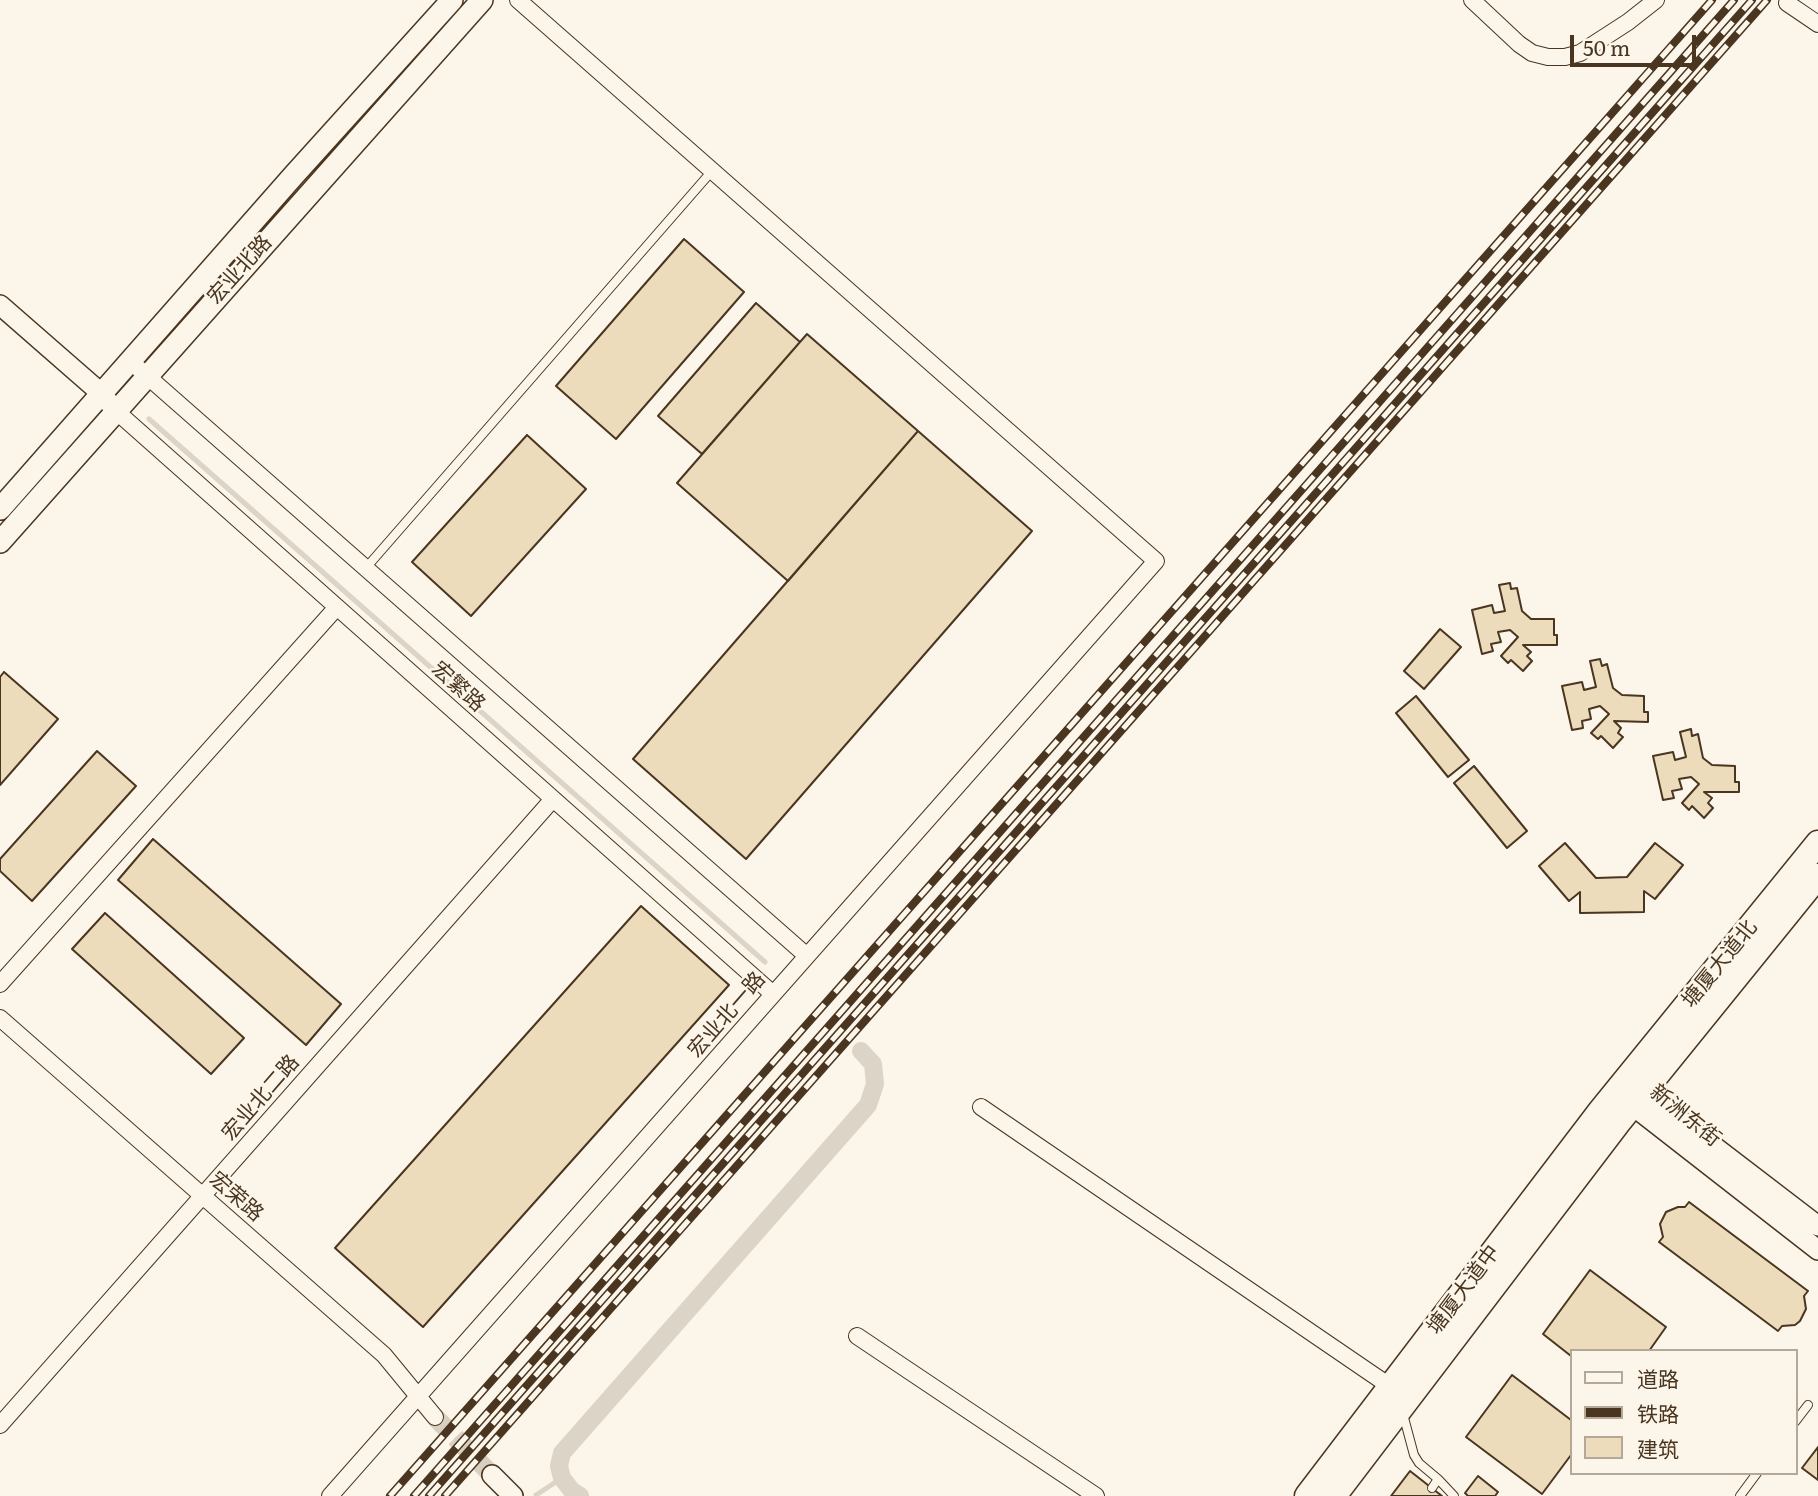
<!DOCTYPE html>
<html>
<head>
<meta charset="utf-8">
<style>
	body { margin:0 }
	#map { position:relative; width:1818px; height:1496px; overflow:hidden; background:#fbf6e9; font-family:Literata,"Noto Sans SC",serif }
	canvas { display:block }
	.legend { position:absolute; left:1570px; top:1349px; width:228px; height:126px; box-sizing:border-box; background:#fbf6e9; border:2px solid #b4a999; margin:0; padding:9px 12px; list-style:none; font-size:21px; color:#4a3520 }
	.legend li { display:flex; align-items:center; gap:14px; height:35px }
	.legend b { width:35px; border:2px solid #b4a999 }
	.scale { position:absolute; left:1570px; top:35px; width:126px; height:32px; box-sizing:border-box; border:4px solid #4a3520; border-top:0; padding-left:9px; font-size:21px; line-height:24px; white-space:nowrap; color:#4a3520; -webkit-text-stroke:5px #fbf6e9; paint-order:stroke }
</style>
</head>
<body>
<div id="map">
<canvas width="1818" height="1496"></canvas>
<ul class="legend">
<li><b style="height:9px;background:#fbf6e9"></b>道路</li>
<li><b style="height:9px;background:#4a3520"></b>铁路</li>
<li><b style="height:19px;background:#ecdcbc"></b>建筑</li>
</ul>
<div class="scale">50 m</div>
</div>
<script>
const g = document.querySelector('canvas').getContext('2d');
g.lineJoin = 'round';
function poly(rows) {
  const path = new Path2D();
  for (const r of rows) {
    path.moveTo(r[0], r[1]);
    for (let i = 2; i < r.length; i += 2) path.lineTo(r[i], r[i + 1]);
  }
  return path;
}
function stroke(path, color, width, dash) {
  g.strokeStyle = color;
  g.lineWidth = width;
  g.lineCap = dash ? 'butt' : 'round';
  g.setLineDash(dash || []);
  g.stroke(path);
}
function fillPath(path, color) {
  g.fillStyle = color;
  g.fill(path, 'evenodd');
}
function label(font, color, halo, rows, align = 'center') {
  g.font = font + ' Literata,"Noto Sans SC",serif';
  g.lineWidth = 5;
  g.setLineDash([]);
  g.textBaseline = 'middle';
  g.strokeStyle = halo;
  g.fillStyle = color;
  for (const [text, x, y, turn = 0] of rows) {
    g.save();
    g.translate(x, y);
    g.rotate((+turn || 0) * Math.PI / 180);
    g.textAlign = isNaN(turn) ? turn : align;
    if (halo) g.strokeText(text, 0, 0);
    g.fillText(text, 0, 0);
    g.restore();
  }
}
const stream = poly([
	[149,419,765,962],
	[536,1495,562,1478]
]);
const canal = poly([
	[580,1496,572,1491,562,1478,559,1466,562,1453,868,1105,875,1084,873,1064,861,1051]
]);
const building = poly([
	[684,239,744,292,616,439,556,386,684,239],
	[756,303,800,342,702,454,658,416,756,303],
	[807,334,918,431,788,581,677,483,807,334],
	[918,431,1032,531,746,859,633,759,918,431],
	[527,435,586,489,471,616,412,562,527,435],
	[1510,583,1511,589,1517,588,1522,611,1531,619,1554,619,1554,635,1557,635,1557,645,1523,645,1531,652,1527,656,1532,661,1523,671,1511,660,1508,663,1501,656,1518,637,1510,630,1498,632,1501,642,1491,644,1493,651,1482,654,1472,610,1492,605,1494,613,1505,611,1499,585,1510,583],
	[1440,629,1461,647,1424,689,1404,671,1440,629],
	[1600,659,1602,666,1607,664,1613,688,1622,695,1644,696,1644,712,1648,712,1648,722,1614,721,1621,728,1618,733,1623,737,1613,748,1601,736,1598,739,1591,733,1609,714,1600,706,1589,709,1591,719,1582,721,1583,728,1572,730,1562,686,1582,682,1584,690,1596,687,1590,661,1600,659],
	[4,672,58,719,0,785,0,677,4,672],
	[1416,696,1469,760,1448,777,1396,713,1416,696],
	[1691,729,1692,736,1698,734,1703,758,1712,765,1735,766,1735,782,1739,782,1739,792,1704,792,1712,798,1708,803,1713,808,1704,818,1692,806,1689,810,1682,803,1699,784,1691,777,1679,779,1682,789,1672,791,1674,798,1663,800,1653,756,1673,752,1675,760,1686,757,1680,732,1691,729],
	[97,751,136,786,32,901,0,871,0,859,97,751],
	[1474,766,1527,831,1507,848,1454,783,1474,766],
	[153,839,341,1004,306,1045,118,880,153,839],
	[1565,843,1596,878,1627,877,1655,843,1683,865,1655,899,1644,891,1644,912,1580,913,1580,892,1569,901,1539,866,1565,843],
	[641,906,729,985,423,1327,335,1248,641,906],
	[105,913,244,1038,211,1074,72,949,105,913],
	[1689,1202,1808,1291,1804,1296,1806,1309,1800,1321,1795,1325,1782,1326,1778,1331,1659,1242,1663,1237,1660,1224,1666,1212,1678,1207,1685,1207,1689,1202],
	[1590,1270,1666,1327,1649,1351,1571,1351,1571,1356,1543,1334,1590,1270],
	[1512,1375,1571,1420,1571,1455,1542,1494,1466,1437,1512,1375],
	[1818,1447,1818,1480,1802,1468,1818,1447],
	[1410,1471,1442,1496,1391,1496,1410,1471],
	[1478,1476,1498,1492,1495,1496,1468,1496,1465,1493,1478,1476]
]);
const tertiaryTunnel = poly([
	[435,1417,492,1475]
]);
const service = poly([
	[365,569,712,171],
	[1403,1414,1414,1455,1419,1463,1438,1479,1432,1488],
	[1795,1422,1808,1405],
	[1438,1479,1454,1496],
	[1740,1496,1757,1473]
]);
const minor = poly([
	[1472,0,1519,44,1532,53,1548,57,1565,57,1580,53,1628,22,1656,0],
	[1787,3,1818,24],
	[130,361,807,956],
	[116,411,773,994],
	[0,984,337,607],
	[0,1018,384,1355,435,1417],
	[981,1107,1391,1387],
	[857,1336,1096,1496],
	[0,1425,553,799],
	[330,1496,1156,561,518,0]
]);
const tertiary = poly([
	[0,305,102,394,116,411],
	[1633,1089,1643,1092,1818,1226],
	[1625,1093,1632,1105,1818,1250],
	[492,1475,513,1496]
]);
const secondary = poly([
	[0,509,294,175,452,0],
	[0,542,482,0]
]);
const primary = poly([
	[1307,1496,1601,1110,1818,843],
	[1334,1496,1618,1123,1818,876]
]);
const rail = poly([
	[390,1496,1712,0],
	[414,1496,1734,0],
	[429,1496,1752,0],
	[445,1496,1767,0]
]);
const streetNames = [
	["宏业北路",240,270,-48],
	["宏繁路",458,687,42],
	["塘厦大道北",1720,964,-51],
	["宏业北一路",727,1015,-49],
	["宏业北二路",261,1098,-49],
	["新洲东街",1685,1116,39],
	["宏荣路",236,1197,41],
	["塘厦大道中",1464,1290,-53]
];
stroke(stream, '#dcd4c6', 5);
stroke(canal, '#dcd4c6', 18);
fillPath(building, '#ecdcbc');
stroke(building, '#4a3520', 2);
stroke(tertiaryTunnel, '#d8cfc1', 19, [19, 10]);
stroke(service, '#4a3520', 10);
stroke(minor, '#4a3520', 18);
stroke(tertiary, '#4a3520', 22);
stroke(secondary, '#4a3520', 24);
stroke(primary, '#4a3520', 27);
stroke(service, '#fbf6e9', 8);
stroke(minor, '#fbf6e9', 16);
stroke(tertiary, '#fbf6e9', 19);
stroke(secondary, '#fbf6e9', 21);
stroke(primary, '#fbf6e9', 24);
stroke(rail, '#4a3520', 8);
stroke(rail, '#fbf6e9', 5, [16]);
label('21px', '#4a3520', '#fbf6e9', streetNames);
</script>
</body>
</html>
